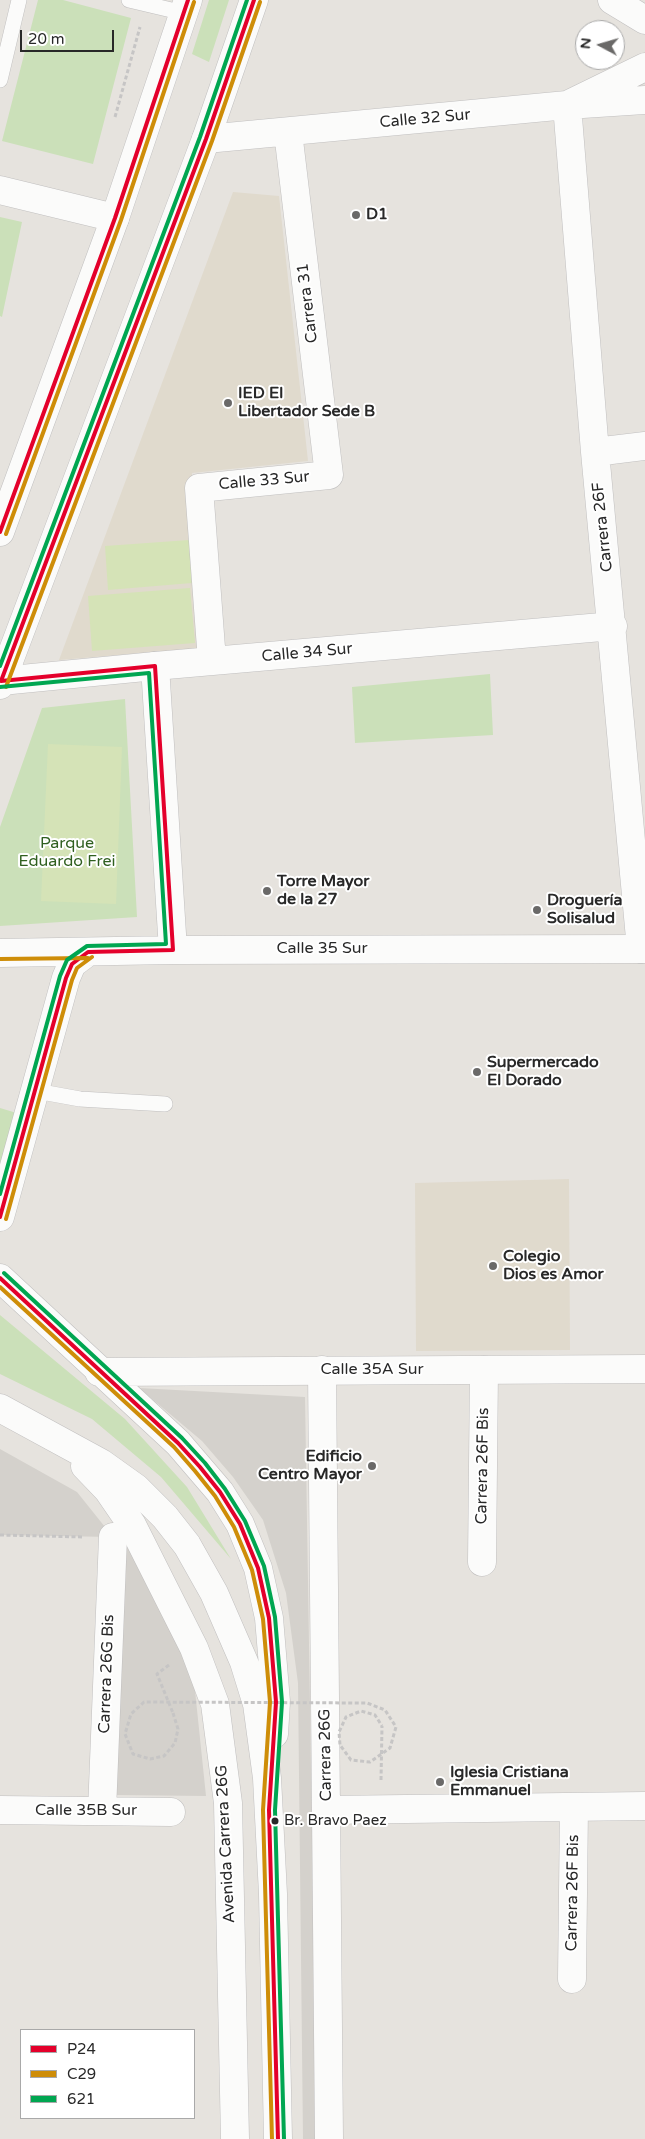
<!DOCTYPE html>
<html>
<head>
<meta charset="utf-8">
<style>
	body { margin:0 }
	#map { position:relative; width:645px; height:2139px; overflow:hidden; background:#e6e3de; font-family:"Varela Round",sans-serif }
	canvas { display:block }
	.legend { position:absolute; left:20px; top:2029px; width:175px; height:90px; box-sizing:border-box; background:#fff; border:1px solid #a9a9a9; margin:0; padding:6px 9px; list-style:none; font-size:15px; color:#282828 }
	.legend li { display:flex; align-items:center; gap:10px; height:25px }
	.legend b { width:25px; border:1px solid #a9a9a9 }
	.north { position:absolute; left:575px; top:20px; width:50px; height:50px; box-sizing:border-box; background:#fff; border:1px solid #a9a9a9; border-radius:50%; rotate:276deg; font-size:14px; font-weight:700; line-height:20px; text-align:center; color:#282828 }
	.north::after { content:''; display:block; margin:auto; width:18px; height:22px; background:#6a6968; clip-path:polygon(50% 0,100% 100%,50% 72%,0 100%) }
	.scale { position:absolute; left:20px; top:30px; width:94px; height:22px; box-sizing:border-box; border:2px solid #282828; border-top:0; padding-left:6px; font-size:15px; line-height:18px; white-space:nowrap; color:#282828; -webkit-text-stroke:4px #fff; paint-order:stroke }
</style>
</head>
<body>
<div id="map">
<canvas width="645" height="2139"></canvas>
<ul class="legend">
<li><b style="height:6px;background:#e4002b"></b>P24</li>
<li><b style="height:6px;background:#ce8d08"></b>C29</li>
<li><b style="height:6px;background:#00a651"></b>621</li>
</ul>
<div class="north">N</div>
<div class="scale">20 m</div>
</div>
<script>
const g = document.querySelector('canvas').getContext('2d');
g.lineJoin = 'round';
function fillPath(path, color) {
  g.fillStyle = color;
  g.fill(path, 'evenodd');
}
function poly(rows) {
  const path = new Path2D();
  for (const r of rows) {
    path.moveTo(r[0], r[1]);
    for (let i = 2; i < r.length; i += 2) path.lineTo(r[i], r[i + 1]);
  }
  return path;
}
function stroke(path, color, width, dash) {
  g.strokeStyle = color;
  g.lineWidth = width;
  g.lineCap = dash ? 'butt' : 'round';
  g.setLineDash(dash || []);
  g.stroke(path);
}
function label(font, color, halo, rows, align = 'center') {
  g.font = font + ' "Varela Round",sans-serif';
  g.lineWidth = 4;
  g.setLineDash([]);
  g.textBaseline = 'middle';
  g.strokeStyle = halo;
  g.fillStyle = color;
  for (const [text, x, y, turn = 0] of rows) {
    g.save();
    g.translate(x, y);
    g.rotate((+turn || 0) * Math.PI / 180);
    g.textAlign = isNaN(turn) ? turn : align;
    if (halo) g.strokeText(text, 0, 0);
    g.fillText(text, 0, 0);
    g.restore();
  }
}
const education = poly([
	[233,192,279,196,308,461,192,473,202,648,59,660],
	[569,1179,570,1350,416,1351,415,1183]
]);
const green = poly([
	[38,0,63,0,131,18,93,164,2,141],
	[209,0,229,0,209,62,192,54],
	[0,217,22,222,2,317,0,316],
	[490,674,493,735,355,743,352,687],
	[125,699,137,917,0,926,0,827,42,708],
	[0,1108,20,1114,0,1190],
	[0,1315,125,1419,187,1487,231,1559,161,1477,92,1419,0,1374]
]);
const pitch = poly([
	[189,540,192,583,108,590,105,546],
	[190,588,195,643,92,651,88,596],
	[48,744,122,747,116,904,41,901]
]);
const plaza = poly([
	[139,1388,305,1397,317,2139,303,2139,298,1683,286,1593,263,1520,233,1477,202,1441],
	[0,1449,77,1492,113,1537,0,1535],
	[127,1537,194,1681,206,1796,116,1795]
]);
const path = poly([
	[115,117,140,27],
	[0,1535,84,1537],
	[169,1665,157,1674,173,1713],
	[381,1780,382,1726]
]);
const lane = poly([
	[129,0,184,13],
	[0,80,19,0],
	[36,1091,80,1099,165,1104]
]);
const street = poly([
	[612,0,645,20],
	[206,139,567,105,645,100],
	[0,190,115,218],
	[595,452,645,446],
	[212,661,199,488,329,475,288,132],
	[155,666,613,626],
	[641,949,595,452,567,105,645,67],
	[322,1370,329,2139],
	[482,1562,484,1370],
	[0,1810,171,1812],
	[326,1810,645,1806],
	[102,1811,113,1537],
	[572,1979,574,1807]
]);
const secondary = poly([
	[0,532,115,218,188,0],
	[1,681,155,666,173,950],
	[0,685,206,139,254,0],
	[0,953,173,950,645,949],
	[0,1217,66,978,72,964,88,952],
	[0,1278,178,1443,220,1492,240,1524,258,1568,269,1618,276,1702,274,1734],
	[99,1372,645,1369],
	[0,1408,101,1463,136,1488,165,1517,187,1545,214,1593,244,1662,257,1704,267,1778,273,1894,278,2139],
	[85,1466,108,1490,132,1525,194,1648,215,1704,228,1803,235,2139]
]);
const pathBridge = poly([
	[173,1713,178,1729,175,1743,164,1756,150,1759,133,1754,125,1734,131,1714,144,1702,367,1703,385,1710,396,1727,390,1748,370,1762,351,1760,340,1745,339,1732,346,1717,361,1711,375,1715,382,1726]
]);
const bus1 = poly([
	[0,532,115,218,188,0],
	[0,1217,66,978,72,964,88,952,173,950,155,666,1,681,206,139,254,0],
	[0,1278,178,1443,200,1467,220,1492,240,1524,258,1568,269,1618,276,1702,269,1810,278,2139]
]);
const bus2 = poly([
	[6,534,121,220,194,2],
	[6,687,212,141,260,2],
	[0,959,88,958],
	[6,1219,72,980,77,968,92,957],
	[0,1287,174,1447,195,1471,215,1496,234,1527,252,1570,263,1619,270,1702,263,1810,272,2139]
]);
const bus3 = poly([
	[0,666,200,137,247,0],
	[0,687,149,673,166,944,87,946,67,960,60,976,0,1194],
	[4,1273,182,1438,205,1463,225,1489,245,1521,264,1566,275,1617,282,1702,275,1810,284,2139]
]);
const markers = [
	[356,215,5,"#6a6968"],
	[228,403,5,"#6a6968"],
	[267,891,5,"#6a6968"],
	[537,910,5,"#6a6968"],
	[477,1072,5,"#6a6968"],
	[493,1266,5,"#6a6968"],
	[372,1466,5,"#6a6968"],
	[440,1782,5,"#6a6968"],
	[275,1821,4.5,"#282828"]
];
const busNames = [
	["Br. Bravo Paez",284,1821]
];
const streetNames = [
	["Calle 32 Sur",425,119,-5],
	["Carrera 31",308,303,-97],
	["Calle 33 Sur",264,481,-5],
	["Carrera 26F",603,527,-96],
	["Calle 34 Sur",307,653,-5],
	["Calle 35 Sur",322,949],
	["Calle 35A Sur",372,1370],
	["Carrera 26F Bis",483,1466,-89],
	["Carrera 26G Bis",107,1674,-88],
	["Carrera 26G",326,1755,-91],
	["Calle 35B Sur",86,1811],
	["Avenida Carrera 26G",226,1844,-93],
	["Carrera 26F Bis",573,1893,-89]
];
const poiNames = [
	["D1",366,215],
	["IED El",238,394],
	["Libertador Sede B",238,412],
	["Torre Mayor",277,882],
	["de la 27",277,900],
	["Droguería",547,901],
	["Solisalud",547,919],
	["Supermercado",487,1063],
	["El Dorado",487,1081],
	["Colegio",503,1257],
	["Dios es Amor",503,1275],
	["Edificio",362,1457,"right"],
	["Centro Mayor",362,1475,"right"],
	["Iglesia Cristiana",450,1773],
	["Emmanuel",450,1791]
];
const parkNames = [
	["Parque",67,844],
	["Eduardo Frei",67,862]
];
fillPath(education, '#e0dacd');
fillPath(green, '#cbe0b9');
fillPath(pitch, '#d5e3b7');
fillPath(plaza, '#d4d1cc');
stroke(lane, '#c0bfbf', 16);
stroke(street, '#c0bfbf', 29);
stroke(secondary, '#c0bfbf', 29);
stroke(path, '#c6c5c5', 3, [4, 2.5]);
stroke(lane, '#fbfbfa', 15);
stroke(street, '#fbfbfa', 28);
stroke(secondary, '#fbfbfa', 28);
stroke(pathBridge, '#c6c5c5', 3, [4, 2.5]);
stroke(bus1, '#e4002b', 4);
stroke(bus2, '#ce8d08', 4);
stroke(bus3, '#00a651', 4);
for (const [x, y, r, color] of markers) {
  const dot = new Path2D();
  dot.arc(x, y, r, 0, 2 * Math.PI);
  g.fillStyle = color;
  g.fill(dot);
  stroke(dot, '#fff', 2);
}
label('15px', '#282828', '#fff', busNames, 'left');
label('16px', '#282828', '#fff', streetNames);
label('bold 16px', '#282828', '#fff', poiNames, 'left');
label('16px', '#2f5f1f', '#fff', parkNames);
</script>
</body>
</html>
